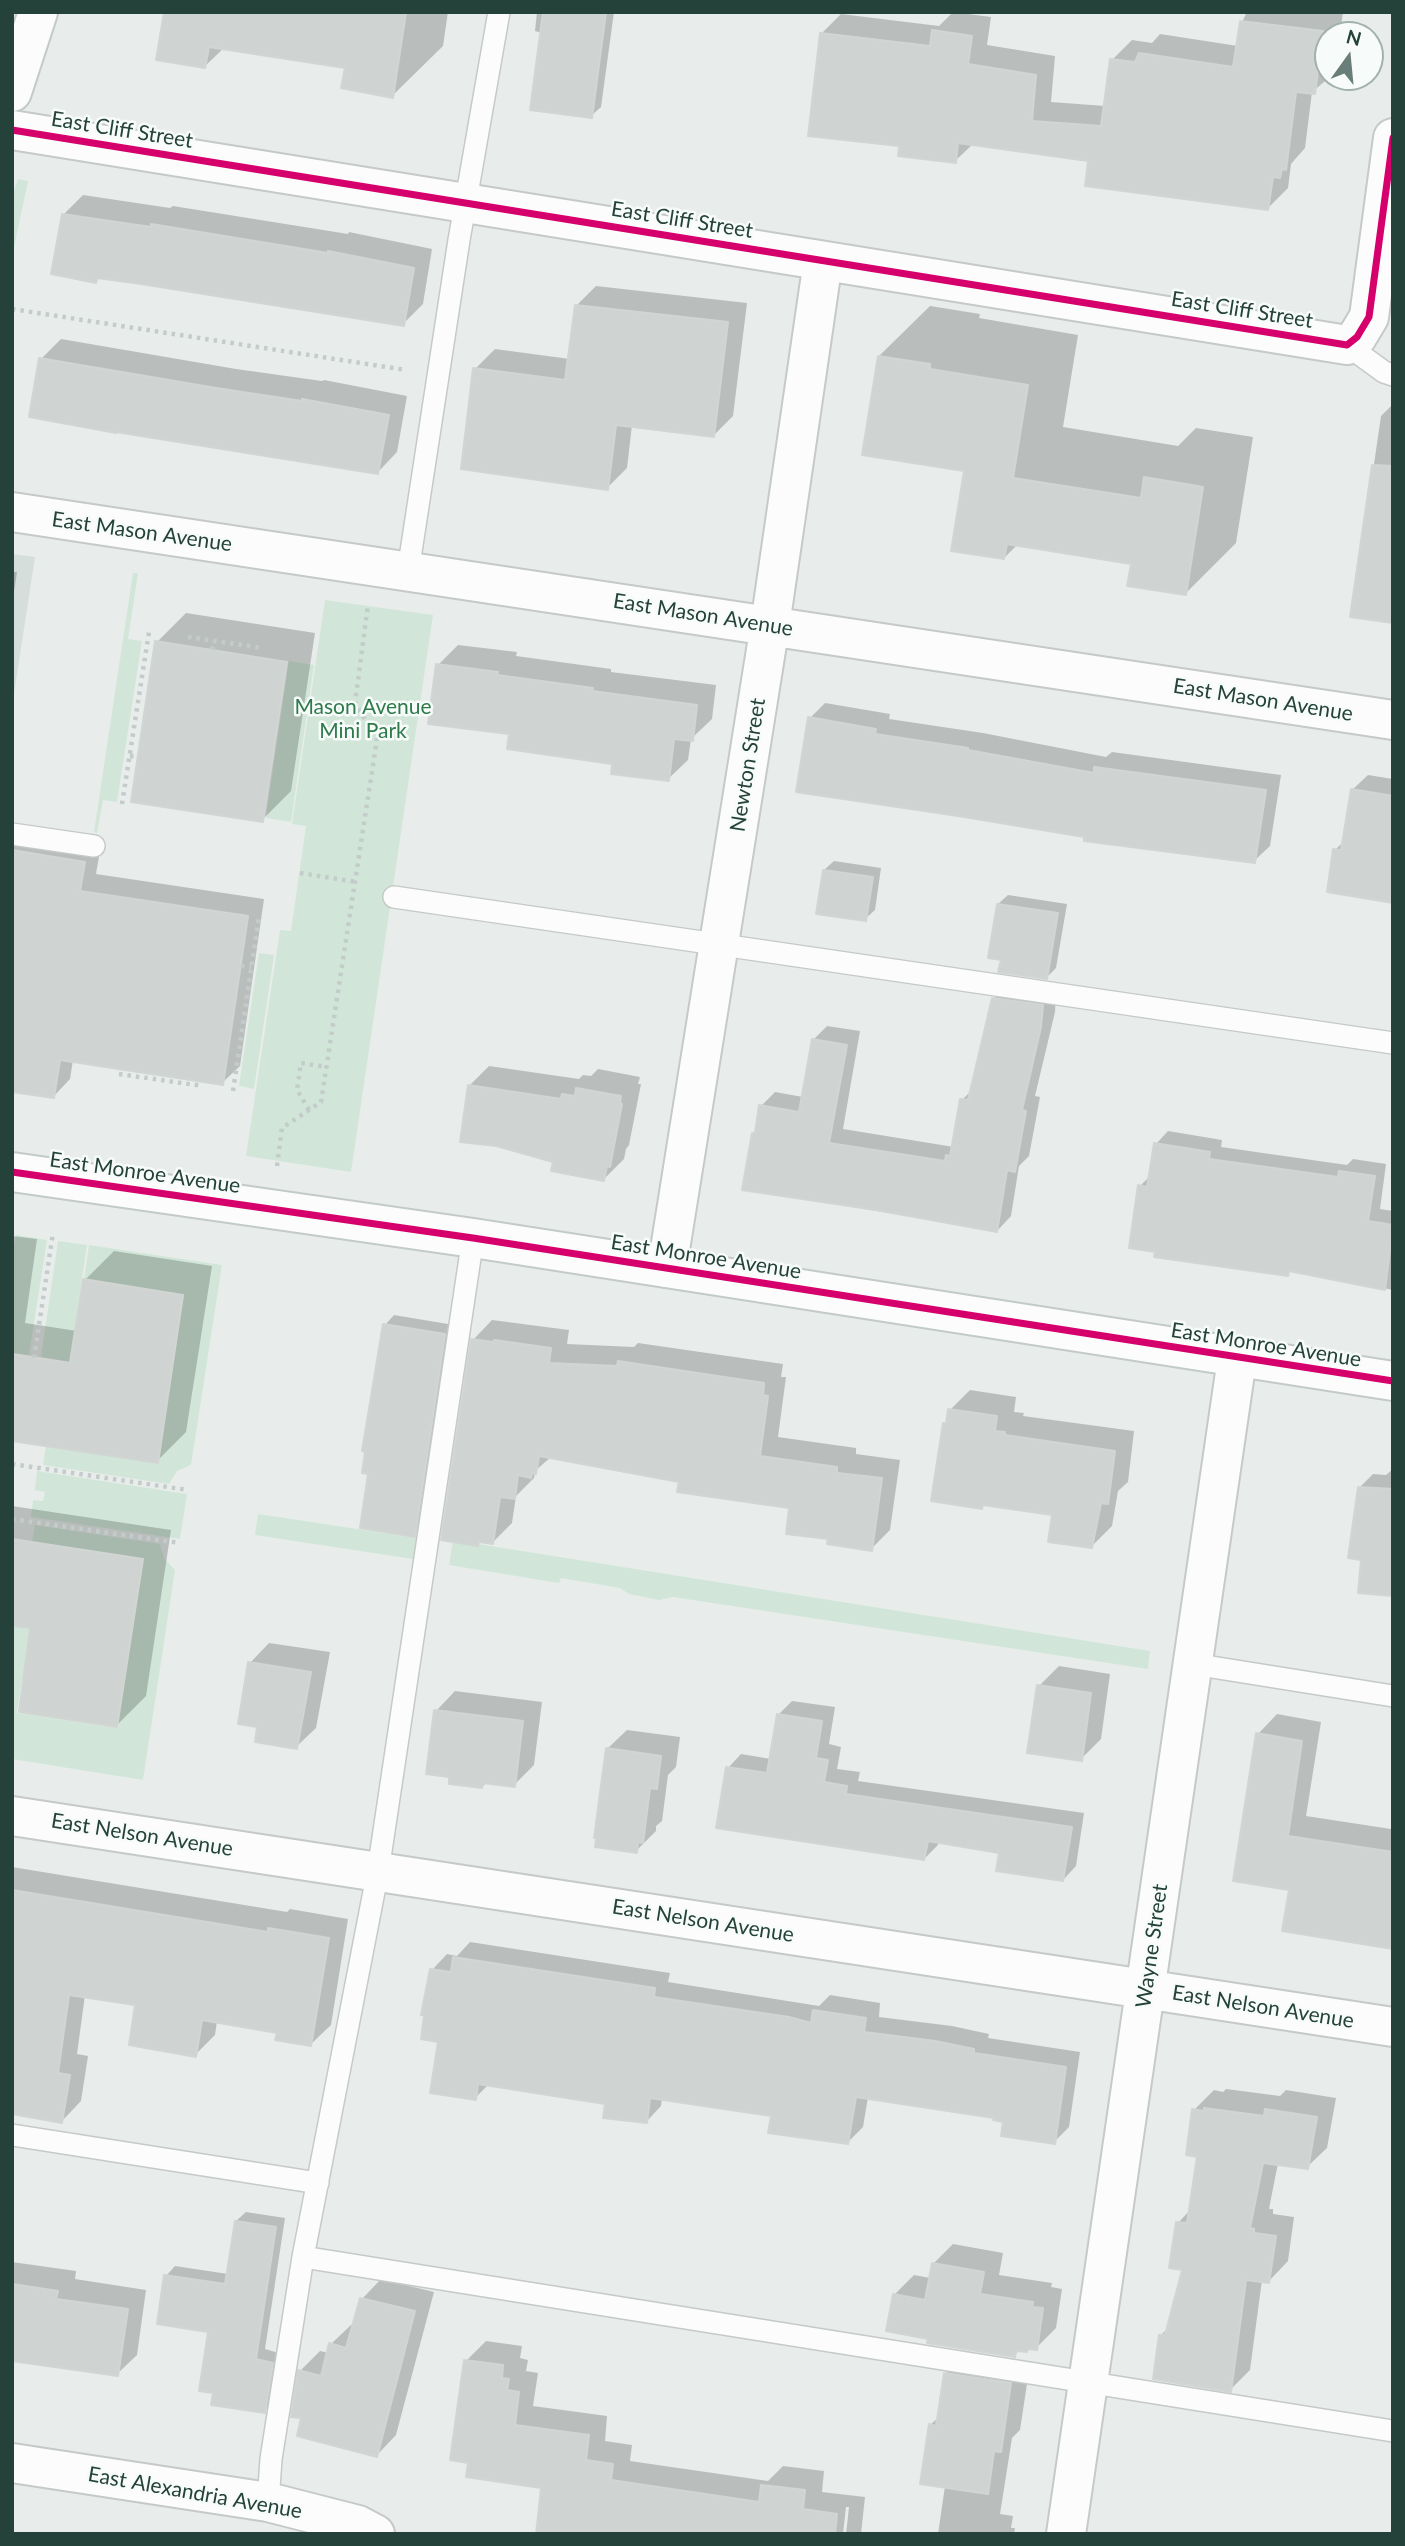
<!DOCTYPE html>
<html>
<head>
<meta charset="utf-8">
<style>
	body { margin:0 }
	#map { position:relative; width:1405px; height:2546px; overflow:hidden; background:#e8edeb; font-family:Lato,sans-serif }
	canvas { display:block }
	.frame { position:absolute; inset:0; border:14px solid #24423a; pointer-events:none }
	.north { position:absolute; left:1314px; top:21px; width:70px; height:70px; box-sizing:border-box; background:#f7fbf9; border:2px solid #a3b1ad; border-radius:50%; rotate:15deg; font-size:19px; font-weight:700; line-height:28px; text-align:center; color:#24423a }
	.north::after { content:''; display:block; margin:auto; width:24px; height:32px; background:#697e78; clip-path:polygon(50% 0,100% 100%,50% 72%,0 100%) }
</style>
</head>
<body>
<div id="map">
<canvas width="1405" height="2546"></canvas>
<div class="frame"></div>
<div class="north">N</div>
</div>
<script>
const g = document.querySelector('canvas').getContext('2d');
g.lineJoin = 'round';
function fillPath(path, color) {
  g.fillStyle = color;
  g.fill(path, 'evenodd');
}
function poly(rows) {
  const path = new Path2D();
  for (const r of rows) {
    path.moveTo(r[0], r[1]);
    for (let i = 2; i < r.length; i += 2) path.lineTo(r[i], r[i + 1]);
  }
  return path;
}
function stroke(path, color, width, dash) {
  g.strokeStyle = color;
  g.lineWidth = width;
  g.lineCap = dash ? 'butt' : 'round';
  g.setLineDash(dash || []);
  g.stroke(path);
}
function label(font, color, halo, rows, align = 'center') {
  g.font = font + ' Lato,sans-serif';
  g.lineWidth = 5;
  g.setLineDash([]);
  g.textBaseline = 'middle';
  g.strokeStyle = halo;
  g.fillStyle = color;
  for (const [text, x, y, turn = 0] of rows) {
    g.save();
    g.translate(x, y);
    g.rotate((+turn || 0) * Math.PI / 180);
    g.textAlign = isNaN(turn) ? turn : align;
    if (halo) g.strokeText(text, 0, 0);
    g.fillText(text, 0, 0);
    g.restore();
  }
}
const built = poly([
	[12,554,35,557,12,707]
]);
const green = poly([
	[18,179,28,181,12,257,12,196],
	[133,573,138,573,128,639,142,641,117,802,103,800,97,833,94,832],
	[325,600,433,615,351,1172,246,1156,280,930,291,931,306,826,292,824],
	[289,661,314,665,291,822,266,818],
	[259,953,274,955,254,1089,239,1086],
	[16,1235,47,1240,29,1355,12,1353,12,1256],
	[58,1241,87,1245,77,1311,92,1314,84,1364,41,1357],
	[89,1245,222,1265,191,1465,177,1471,169,1484,43,1465,46,1446,158,1463,184,1295,84,1279],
	[37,1471,187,1494,180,1539,31,1517,33,1500,43,1501,45,1492,35,1490],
	[258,1514,417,1538,413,1559,255,1535],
	[35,1525,160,1544,164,1558,175,1570,143,1780,12,1759,12,1626,46,1632,38,1683,22,1680,17,1713,118,1728,143,1559,32,1542],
	[453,1540,1150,1651,1148,1669,673,1597,659,1600,629,1594,620,1588,561,1578,559,1583,449,1565]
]);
const shadow = poly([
	[165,12,448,12,443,46,392,96,347,67,224,48,205,66],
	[537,12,614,12,601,107,591,116,542,33,535,31],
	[953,12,991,17,987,45,1055,56,1051,102,1105,106,1112,60,1132,40,1152,43,1160,34,1238,46,1242,22,1247,12,1343,12,1340,35,1328,35,1330,77,1312,92,1305,148,1291,164,1288,188,1268,208,1090,160,973,144,955,161,901,144,821,34,841,14,939,26],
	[83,195,170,208,173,206,348,234,349,232,432,249,423,304,403,324,100,277,96,281,63,215],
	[596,286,747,303,733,416,714,435,632,425,627,468,607,488,475,369,495,349,570,359,576,306],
	[930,306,980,314,979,318,1078,335,1063,427,1178,446,1196,428,1253,437,1236,543,1185,594,1133,562,1018,544,1004,558,966,470,879,356],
	[61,339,236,369,322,381,324,380,407,396,397,452,378,472,41,359],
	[1393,404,1393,621,1352,615,1381,416],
	[12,572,17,572,12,605],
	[186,613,315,633,291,791,262,820,157,642],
	[458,645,517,652,516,656,611,669,611,672,716,685,712,719,691,739,688,760,668,779,511,733,438,665],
	[825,703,890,714,889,719,983,733,1106,757,1112,752,1281,775,1270,846,1254,861,1086,836,810,718],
	[1368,775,1393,779,1393,901,1335,850,1345,840,1352,790],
	[12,831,101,845,96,874,264,899,240,1066,222,1083,73,1060,70,1079,53,1097,12,1090],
	[834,861,881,868,875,910,865,919,824,870],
	[1008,895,1067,904,1056,968,1047,977,1003,959,998,904],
	[1008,984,1056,991,1055,1012,1035,1096,1040,1097,1029,1156,1019,1166,1011,1216,997,1231,744,1189,753,1133,758,1129,761,1106,775,1092,803,1097,813,1040,827,1026,860,1031,843,1129,954,1147,962,1100,972,1090,994,999],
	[489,1066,579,1079,583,1075,591,1076,598,1069,640,1077,638,1084,641,1084,629,1145,626,1149,624,1159,604,1179,555,1161,469,1086],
	[1168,1131,1222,1140,1221,1147,1347,1165,1353,1159,1386,1164,1380,1209,1393,1211,1393,1290,1292,1270,1287,1274,1140,1186,1151,1175,1156,1144],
	[12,1236,37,1239,25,1323,77,1331,85,1280,114,1251,212,1266,186,1432,157,1461,12,1439],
	[394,1315,454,1325,424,1525,414,1535,370,1472,385,1325],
	[492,1320,569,1330,567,1344,634,1347,638,1343,783,1364,781,1377,786,1377,778,1437,856,1448,856,1454,900,1460,890,1530,871,1549,830,1538,791,1507,681,1481,551,1457,535,1471,534,1478,516,1496,512,1523,493,1542,481,1540,477,1544,473,1340],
	[970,1390,1016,1397,1014,1412,1024,1413,1023,1416,1134,1431,1128,1482,1118,1491,1112,1526,1092,1546,1054,1513,985,1503,982,1507,944,1424,948,1420,950,1410],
	[1393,1469,1393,1595,1363,1558,1359,1488,1373,1474,1386,1475],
	[12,1506,171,1530,146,1696,117,1725,32,1627,12,1624],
	[269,1643,330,1652,316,1728,296,1747,259,1725,250,1663],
	[1059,1666,1110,1674,1101,1739,1081,1759,1039,1686],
	[455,1691,542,1702,534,1765,514,1785,487,1782,482,1787,436,1711],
	[792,1701,835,1707,829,1744,841,1747,837,1769,860,1772,858,1781,1084,1813,1076,1866,1063,1880,1001,1852,938,1841,938,1845,924,1859,728,1768,741,1754,771,1759,778,1715],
	[1277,1714,1321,1722,1306,1816,1391,1829,1393,1819,1393,1946,1291,1888,1258,1734],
	[627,1730,680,1737,676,1767,668,1775,662,1821,656,1826,656,1831,636,1851,607,1749],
	[12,1867,287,1912,290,1909,348,1919,331,2025,311,2044,279,2031,217,2021,215,2035,195,2055,137,2004,85,1995,77,2054,88,2056,81,2101,62,2121,12,2013],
	[470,1942,670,1973,668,1982,819,2006,830,1995,880,2003,879,2017,952,2026,989,2034,988,2038,1080,2052,1069,2127,1054,2142,996,2116,868,2097,863,2127,848,2142,773,2114,662,2098,661,2106,646,2122,607,2103,489,2084,475,2098,440,2040,432,1970,447,1954,457,1956],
	[1226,2089,1280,2096,1286,2090,1336,2098,1327,2148,1307,2167,1278,2163,1269,2209,1273,2209,1273,2214,1294,2217,1288,2261,1269,2281,1262,2280,1250,2370,1230,2390,1161,2335,1168,2328,1184,2269,1178,2223,1191,2209,1199,2155,1194,2110,1214,2090,1223,2092],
	[246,2212,285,2218,265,2349,282,2354,274,2401,264,2411,215,2392,210,2331,166,2276,175,2266,228,2274,236,2221],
	[953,2244,1003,2253,999,2275,1052,2283,1051,2287,1062,2289,1056,2328,1036,2348,1020,2350,1014,2355,930,2338,894,2295,914,2275,930,2278,933,2264],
	[12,2262,76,2271,75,2279,146,2290,137,2355,117,2374,12,2353],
	[381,2279,434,2292,396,2435,377,2455,304,2417,300,2371,320,2351,329,2353,331,2344,351,2325,354,2325,362,2299],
	[486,2341,522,2346,520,2358,528,2360,526,2371,538,2373,533,2406,607,2416,605,2441,632,2445,630,2461,768,2481,783,2466,824,2471,822,2492,865,2497,861,2534,846,2534,849,2507,846,2507,843,2534,538,2534,543,2486,470,2461,466,2361],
	[966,2354,1030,2364,1020,2430,1012,2438,1000,2514,1013,2516,1011,2528,1015,2528,1014,2534,938,2534,945,2486,930,2425,940,2416,946,2373]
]);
const building = poly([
	[164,12,406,12,393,98,341,88,345,68,209,47,205,68,156,60,164,12],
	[543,12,606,12,592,118,530,110,543,12],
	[1240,21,1323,31,1315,94,1296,92,1286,170,1282,169,1280,178,1273,177,1268,210,1085,186,1088,161,958,143,956,163,898,156,899,146,808,136,820,33,930,46,932,30,972,36,968,64,1036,75,1032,121,1101,126,1110,59,1135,62,1139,53,1233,67,1240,21],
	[62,214,151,227,151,224,328,253,328,251,414,268,404,326,141,284,97,278,96,283,51,274,62,214],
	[575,305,728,322,714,437,616,425,608,490,461,469,473,368,565,380,575,305],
	[878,356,930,364,930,369,1028,385,1013,478,1141,498,1144,477,1203,487,1186,595,1127,586,1131,564,1007,544,1004,559,951,551,964,471,862,455,878,356],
	[39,358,216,388,302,401,302,399,389,415,378,474,116,432,116,433,29,417,39,358],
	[1372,465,1393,466,1393,623,1350,617,1372,465],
	[155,641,287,662,263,822,131,802,155,641],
	[436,664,498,672,497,675,593,688,592,691,697,705,693,741,674,739,669,781,611,774,612,764,507,749,509,734,428,724,436,664],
	[808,717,876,729,875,734,968,748,968,750,1094,773,1094,767,1266,790,1255,863,1084,841,1084,837,958,816,796,792,808,717],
	[1351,789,1393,796,1393,903,1327,892,1333,849,1341,850,1351,789],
	[12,850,85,862,80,891,248,916,223,1085,60,1060,54,1098,12,1092,12,850],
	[823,870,873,877,866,921,816,914,823,870],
	[997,904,1058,913,1047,979,998,972,1001,960,988,958,997,904],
	[992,998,1043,1005,1041,1027,1022,1110,1026,1111,1015,1172,1007,1170,997,1232,876,1210,742,1190,752,1133,755,1133,759,1105,799,1112,812,1039,847,1045,829,1143,945,1161,946,1155,950,1156,960,1099,968,1100,992,998],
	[468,1085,561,1099,562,1094,575,1096,576,1088,621,1096,620,1103,622,1104,610,1167,607,1166,604,1181,551,1171,553,1162,496,1146,460,1142,468,1085],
	[1154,1143,1210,1152,1209,1159,1338,1177,1339,1171,1375,1176,1368,1221,1393,1225,1385,1290,1289,1271,1288,1276,1154,1257,1155,1252,1129,1248,1138,1185,1147,1187,1154,1143],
	[83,1279,183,1295,158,1463,12,1441,12,1354,70,1363,83,1279],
	[383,1324,445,1334,415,1537,360,1528,368,1474,362,1473,365,1452,362,1451,383,1324],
	[471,1339,493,1342,494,1340,551,1348,549,1363,617,1366,618,1361,764,1383,763,1395,768,1396,760,1456,837,1467,837,1473,882,1478,872,1551,827,1544,828,1539,786,1534,789,1508,677,1492,679,1482,539,1456,536,1474,532,1473,531,1478,518,1475,515,1499,500,1497,493,1544,479,1542,478,1546,441,1540,471,1339],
	[948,1409,997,1416,995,1431,1005,1432,1005,1435,1115,1451,1108,1504,1101,1503,1092,1548,1048,1542,1052,1515,983,1505,982,1509,931,1501,943,1423,946,1424,948,1409],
	[1358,1487,1393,1489,1393,1596,1358,1593,1361,1560,1348,1558,1358,1487],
	[12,1539,143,1559,117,1727,19,1712,30,1628,12,1626,12,1539],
	[248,1662,311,1672,297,1749,255,1742,257,1727,238,1724,248,1662],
	[1037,1685,1091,1693,1082,1761,1027,1753,1037,1685],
	[434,1710,523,1721,515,1787,483,1783,482,1788,449,1784,449,1777,426,1774,434,1710],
	[777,1714,822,1721,816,1758,828,1760,824,1782,847,1786,846,1794,1072,1827,1063,1881,996,1871,999,1853,928,1841,924,1860,716,1828,726,1767,767,1773,777,1714],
	[1256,1733,1302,1741,1288,1836,1393,1852,1393,1949,1282,1931,1289,1890,1233,1881,1256,1733],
	[606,1748,661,1756,657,1789,650,1788,643,1843,638,1842,637,1853,595,1847,596,1838,594,1838,606,1748],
	[12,1890,268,1932,268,1928,329,1938,311,2046,275,2040,277,2033,202,2020,196,2057,129,2045,135,2005,69,1995,58,2073,70,2075,62,2123,12,2114,12,1890],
	[453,1957,655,1988,654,1997,789,2017,811,2023,813,2010,866,2018,864,2032,935,2041,974,2049,974,2053,1066,2067,1055,2144,1001,2136,1003,2122,993,2120,994,2118,856,2097,848,2144,768,2133,771,2116,650,2098,647,2123,603,2118,605,2104,478,2084,476,2100,430,2093,438,2042,421,2039,424,2015,421,2015,430,1969,451,1972,453,1957],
	[1204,2108,1264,2116,1265,2109,1317,2117,1308,2169,1263,2163,1250,2228,1254,2229,1254,2233,1276,2236,1269,2283,1246,2280,1231,2392,1153,2379,1159,2335,1165,2335,1182,2270,1169,2268,1176,2222,1187,2223,1197,2157,1186,2155,1192,2109,1204,2111,1204,2108],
	[235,2221,276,2227,256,2359,273,2363,265,2413,211,2405,213,2393,199,2391,208,2332,157,2324,164,2275,225,2284,235,2221],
	[932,2263,984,2272,980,2294,1033,2302,1032,2307,1043,2308,1037,2350,1028,2349,1027,2352,1016,2351,1015,2357,927,2343,928,2339,886,2331,893,2294,925,2300,932,2263],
	[12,2284,58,2291,56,2299,128,2309,118,2376,12,2361,12,2284],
	[360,2298,415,2311,377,2457,297,2436,301,2418,291,2417,298,2370,321,2376,329,2343,346,2348,360,2298],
	[464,2360,503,2365,502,2378,509,2379,507,2390,519,2392,515,2425,589,2435,586,2460,613,2464,611,2480,759,2502,761,2485,805,2490,803,2509,837,2514,835,2534,536,2534,541,2488,466,2477,468,2463,450,2460,464,2360],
	[944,2373,1011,2383,1001,2452,994,2451,988,2494,920,2484,929,2424,936,2426,944,2373]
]);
const path = poly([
	[12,309,406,370],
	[188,637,263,648],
	[212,650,214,641],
	[130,756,138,757],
	[122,804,149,632],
	[300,873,357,882],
	[241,966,251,967],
	[119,1074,203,1086],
	[233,1091,259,916],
	[309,1110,297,1090,301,1063,327,1067],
	[277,1166,282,1128,321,1102,377,739,355,703,368,605],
	[34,1358,53,1233],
	[12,1464,188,1490],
	[12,1519,180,1543]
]);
const lane = poly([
	[1347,345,1384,372,1393,375],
	[408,571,459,240,499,12],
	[12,834,94,846],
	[394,897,1393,1043],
	[1193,1664,1393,1696],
	[12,2135,318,2183],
	[303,2257,1393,2431],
	[268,2502,271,2459,303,2257,378,1871,473,1238]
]);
const street = poly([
	[12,130,1347,345,1357,337,1369,317,1393,138],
	[12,512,1393,720],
	[667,1268,770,625,823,261],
	[12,1816,1393,2027],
	[12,2463,268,2502,358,2525,375,2534],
	[1066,2534,1237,1359]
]);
const secondary = poly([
	[12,92,38,12],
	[12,1172,473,1238,1393,1381]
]);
const cycleway = poly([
	[12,130,1347,345,1357,337,1369,317,1393,138],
	[12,1172,473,1238,1393,1381]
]);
const streetNames = [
	["East Cliff Street",122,130,9],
	["East Cliff Street",682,220,9],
	["East Cliff Street",1242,310,9],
	["East Mason Avenue",142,532,8],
	["East Mason Avenue",703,615,9],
	["East Mason Avenue",1263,700,9],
	["Newton Street",748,765,-81],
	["East Monroe Avenue",145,1173,8],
	["East Monroe Avenue",706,1257,9],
	["East Monroe Avenue",1266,1345,9],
	["East Nelson Avenue",142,1835,9],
	["East Nelson Avenue",703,1921,9],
	["Wayne Street",1152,1946,-82],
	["East Nelson Avenue",1263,2007,9],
	["East Alexandria Avenue",195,2493,10]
];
const parkNames = [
	["Mason Avenue",363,707],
	["Mini Park",363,731]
];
fillPath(built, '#d6dedb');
fillPath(green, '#d1e6d8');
fillPath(shadow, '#0003');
fillPath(building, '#cfd4d2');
stroke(building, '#d1d6d4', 2);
stroke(lane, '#c5cac8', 24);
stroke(street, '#c5cac8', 42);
stroke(secondary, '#c3cbc8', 42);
stroke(path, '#c3ccca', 4.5, [3.5, 5]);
stroke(lane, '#fcfcfc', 21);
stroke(street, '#fcfcfc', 38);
stroke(secondary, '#fcfcfc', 38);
stroke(cycleway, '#d6006c', 7);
label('21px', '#24423a', '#f7fbf9', streetNames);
label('21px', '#2d7a4b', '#f7fbf9', parkNames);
</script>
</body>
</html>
